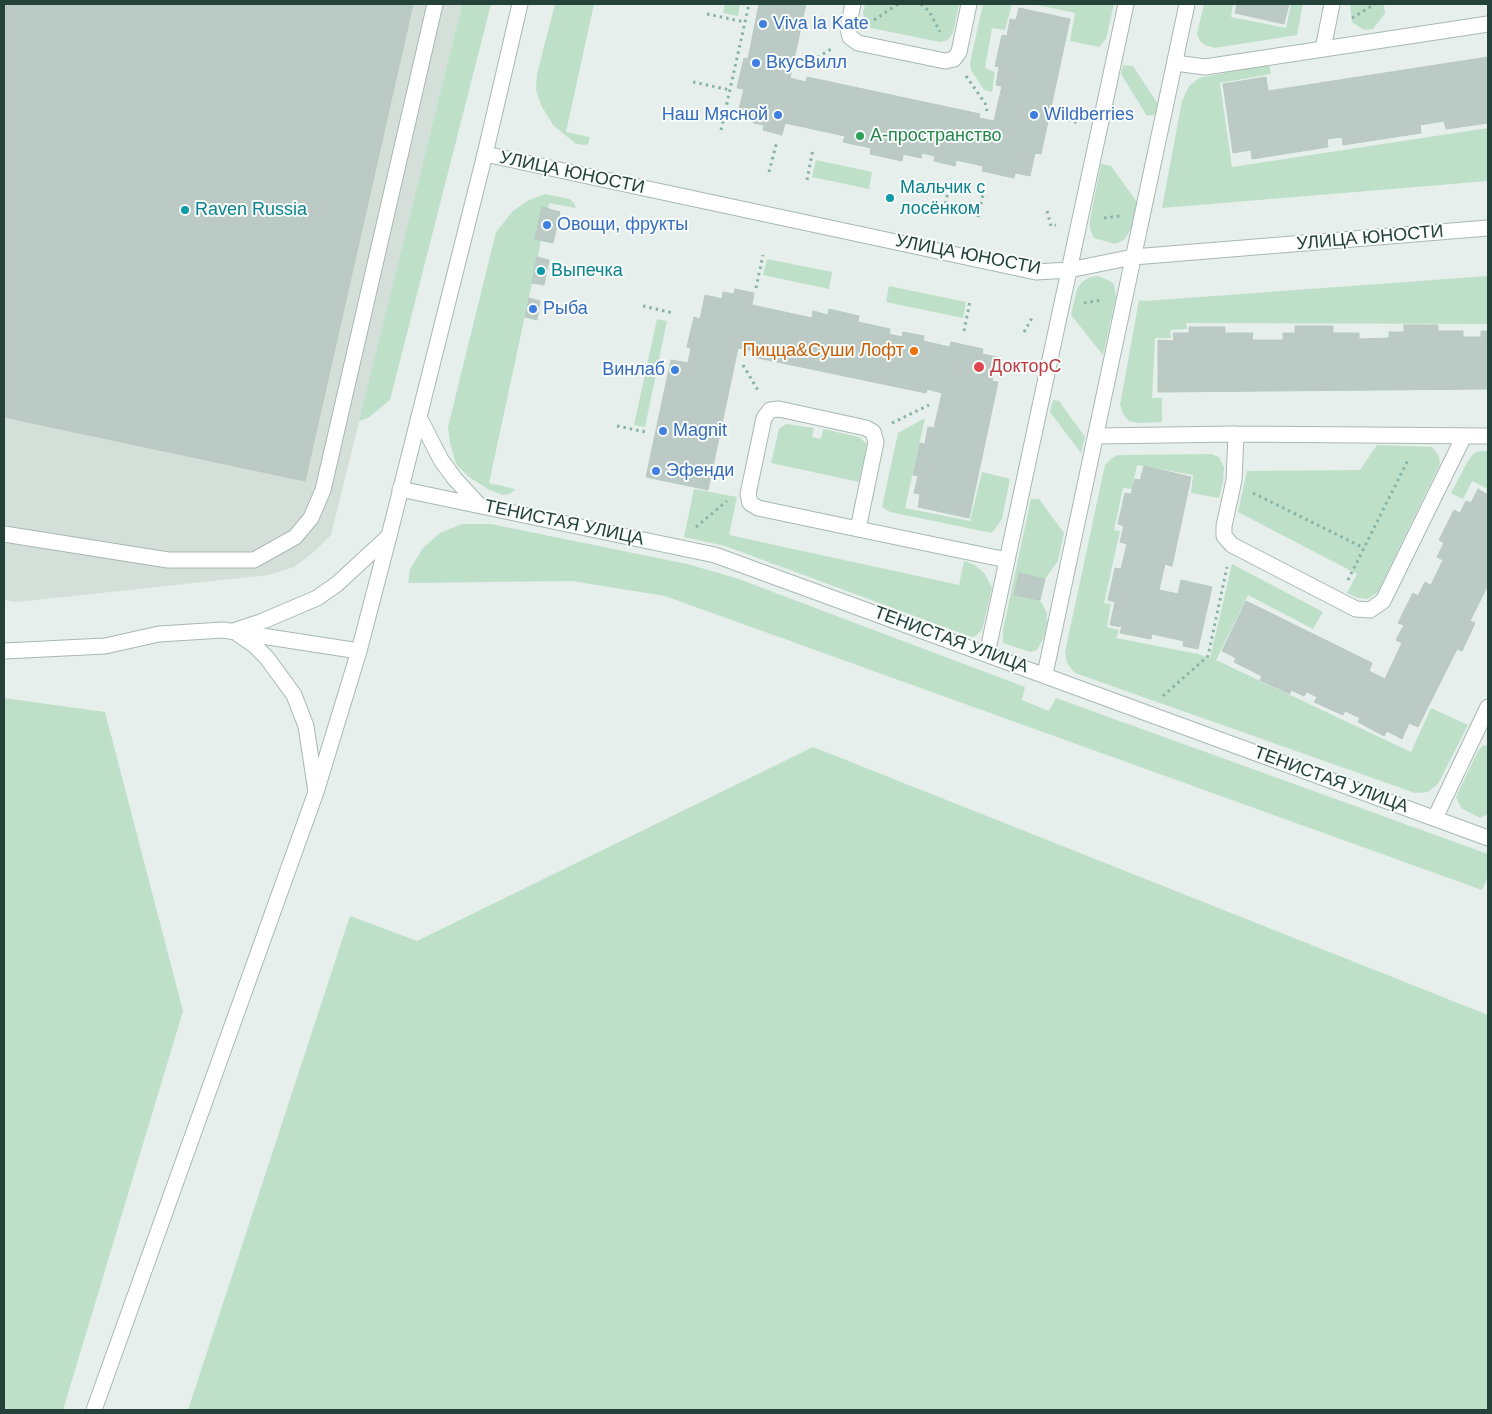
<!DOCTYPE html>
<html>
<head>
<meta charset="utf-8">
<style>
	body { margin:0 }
	#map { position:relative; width:1492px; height:1414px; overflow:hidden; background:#e6efeb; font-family:Helvetica,sans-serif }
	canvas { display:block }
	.frame { position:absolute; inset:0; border:5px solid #24423a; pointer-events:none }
</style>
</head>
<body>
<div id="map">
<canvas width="1492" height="1414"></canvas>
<div class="frame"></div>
</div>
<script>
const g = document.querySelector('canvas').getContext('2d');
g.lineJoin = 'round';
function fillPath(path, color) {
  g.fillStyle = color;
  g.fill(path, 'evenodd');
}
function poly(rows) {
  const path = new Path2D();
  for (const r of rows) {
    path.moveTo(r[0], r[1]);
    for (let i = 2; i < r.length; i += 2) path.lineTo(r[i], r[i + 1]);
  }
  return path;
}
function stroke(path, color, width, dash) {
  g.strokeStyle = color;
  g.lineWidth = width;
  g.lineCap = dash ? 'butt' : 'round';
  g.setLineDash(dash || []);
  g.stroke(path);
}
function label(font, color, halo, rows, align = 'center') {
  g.font = font + ' Helvetica,sans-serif';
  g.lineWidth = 4;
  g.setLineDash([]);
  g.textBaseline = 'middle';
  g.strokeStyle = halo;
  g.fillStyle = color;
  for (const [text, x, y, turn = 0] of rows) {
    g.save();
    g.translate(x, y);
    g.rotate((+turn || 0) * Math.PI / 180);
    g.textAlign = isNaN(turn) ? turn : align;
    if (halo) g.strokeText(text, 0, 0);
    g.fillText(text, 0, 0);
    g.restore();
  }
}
const built = poly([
	[4,4,462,4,331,535,314,552,294,567,269,575,17,602,4,600]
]);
const green = poly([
	[462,4,491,4,390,400,368,418,359,421],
	[555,4,594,4,566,132,590,137,588,144,584,145,576,144,553,125,541,105,536,90,537,74],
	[725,4,740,4,738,16,723,13],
	[865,4,959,4,953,33,948,40,940,42,871,28,865,23,863,13],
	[983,4,1012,4,1005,30,992,28,985,68,995,72,992,92,984,90,971,70,970,63],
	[1033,4,1114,4,1106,39,1099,47,1070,41,1075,13],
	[1204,4,1233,4,1231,17,1286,28,1291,4,1303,4,1297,35,1215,48,1205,45,1200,41,1197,34],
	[1350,4,1391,4,1384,5,1385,13,1373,29,1364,30,1352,22],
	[1269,64,1271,74,1220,83,1232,167,1488,128,1488,181,1162,208,1182,101,1189,86,1199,78],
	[1123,65,1133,66,1158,104,1156,114,1147,116,1121,74],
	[816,160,872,172,869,189,812,177],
	[1101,164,1111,166,1137,202,1133,226,1124,240,1115,244,1094,238,1090,229,1090,220],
	[545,194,569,199,574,203,576,208,549,203,548,209,560,212,553,243,541,241,489,483,515,489,510,494,503,495,488,489,469,477,456,464,450,443,448,427,496,232,513,211,527,201],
	[767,259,832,272,829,289,763,275],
	[1098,276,1108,280,1114,284,1116,297,1103,355,1071,315,1077,289,1082,282,1090,277],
	[1488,276,1488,324,1186,323,1187,329,1170,330,1171,338,1155,338,1152,398,1162,398,1162,422,1138,423,1129,421,1123,414,1120,405,1122,394,1139,300,1145,301],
	[889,286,966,302,963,318,886,302],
	[657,319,667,321,645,427,634,425],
	[1053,400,1059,401,1085,437,1081,453,1050,412],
	[925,418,905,508,970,521,982,472,1010,479,1002,519,992,533,890,512,882,507,898,433],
	[786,424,814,428,812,437,821,439,823,429,859,437,867,444,859,482,771,463,779,429],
	[1377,445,1432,447,1439,456,1440,464,1378,592,1368,599,1358,598,1347,593,1357,574,1238,512,1247,471,1360,470],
	[1481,451,1488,451,1488,489,1472,481,1463,499,1451,493,1468,461,1474,453],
	[1211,454,1219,457,1224,467,1223,482,1219,498,1191,493,1193,475,1137,465,1132,489,1123,488,1114,530,1120,531,1104,603,1111,604,1107,627,1119,630,1116,638,1198,654,1210,658,1232,564,1323,612,1313,629,1248,595,1216,660,1411,752,1431,708,1468,725,1438,784,1428,792,1415,793,1075,673,1067,663,1065,652,1105,465,1112,458,1118,455],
	[694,489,737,497,729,535,959,585,964,561,975,565,985,574,992,588,982,630,974,637,966,635,725,546,684,537],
	[1031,499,1039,499,1064,533,1058,561,1045,579,1019,573,1014,594,1040,600,1047,613,1047,624,1044,637,1037,650,1030,652,1003,643,1003,630],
	[462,524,491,524,687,564,736,578,1025,687,1022,700,1049,711,1056,698,1488,854,1488,877,1482,890,665,596,572,581,408,583,410,569,423,548,440,533],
	[4,698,105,712,183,1011,63,1410,4,1410],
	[1483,745,1488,746,1488,814,1480,818,1461,808,1456,797,1478,751],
	[813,747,1488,1015,1488,1410,188,1410,350,916,417,941]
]);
const building = poly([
	[4,4,413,4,305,481,4,417,4,4],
	[759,4,806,4,790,78,806,82,807,77,980,114,979,118,994,121,1002,86,996,85,999,67,995,66,1002,35,1007,36,1010,19,1016,20,1019,8,1070,19,1041,154,1035,153,1030,176,1015,173,1014,178,982,171,983,166,956,160,955,166,934,161,935,156,922,153,921,158,903,154,902,161,870,154,871,148,843,142,845,136,785,123,782,135,763,130,764,125,753,123,754,117,738,113,744,89,737,88,744,58,748,59,759,4],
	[1237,4,1289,4,1284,24,1235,13,1237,4],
	[1488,57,1488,123,1446,129,1444,121,1420,125,1421,133,1343,145,1342,137,1327,139,1328,147,1252,159,1251,150,1233,153,1223,84,1266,77,1268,91,1488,57],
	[542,207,560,212,553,243,535,239,542,207],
	[537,257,549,260,544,285,532,283,537,257],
	[735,289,754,293,752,305,812,318,813,311,828,315,829,309,859,316,858,322,890,329,889,334,902,337,903,332,924,336,923,341,950,347,951,342,983,349,982,354,997,357,992,381,998,382,969,518,918,507,920,494,914,493,918,476,913,475,920,443,925,444,928,427,934,428,942,393,927,389,926,393,753,357,754,351,738,348,708,490,646,477,671,360,688,363,691,348,687,347,694,317,700,319,705,295,722,299,723,292,734,294,735,289],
	[529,298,540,301,537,320,525,317,529,298],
	[1404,325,1438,325,1438,331,1463,331,1463,337,1481,337,1481,331,1488,331,1488,389,1158,392,1158,340,1174,341,1173,333,1189,333,1189,327,1225,327,1225,333,1253,333,1252,340,1283,340,1283,333,1295,333,1295,326,1333,326,1333,333,1359,333,1359,339,1389,338,1389,332,1404,332,1404,325],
	[1144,466,1191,477,1172,566,1165,564,1159,590,1178,594,1181,580,1212,587,1198,649,1183,646,1184,641,1152,634,1151,639,1120,633,1122,627,1110,625,1115,602,1108,600,1115,568,1121,569,1127,544,1120,542,1124,526,1118,524,1125,493,1131,494,1135,479,1140,480,1144,466],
	[1478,489,1488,495,1488,585,1470,621,1475,623,1462,651,1457,649,1418,727,1409,723,1402,739,1387,731,1384,736,1358,722,1360,718,1345,711,1343,715,1314,702,1317,697,1307,692,1304,696,1291,690,1290,694,1260,680,1262,676,1234,662,1236,658,1222,651,1246,601,1372,663,1369,671,1385,679,1402,643,1396,640,1404,625,1398,623,1413,593,1418,596,1425,582,1431,585,1443,560,1437,557,1444,543,1439,540,1454,510,1460,513,1466,501,1471,503,1478,489],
	[1019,573,1045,579,1040,600,1014,595,1019,573]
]);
const path = poly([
	[921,4,929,11,940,32],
	[707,14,745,22],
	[1352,18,1375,4],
	[874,20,898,4],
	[801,68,831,49],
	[966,76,985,103,987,111],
	[693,82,730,90],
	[1068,120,1079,123],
	[721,130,749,4],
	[769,172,777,141],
	[807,180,813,149],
	[944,210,951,178],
	[1047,211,1051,226,1056,225],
	[978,217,985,185],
	[1104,218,1120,216],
	[756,288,763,255],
	[1084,303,1102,300],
	[643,306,673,313],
	[964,331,970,301],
	[1024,332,1032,318],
	[743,365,759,392],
	[892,423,929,405],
	[617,426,646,432],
	[1253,493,1364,548],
	[696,527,727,501],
	[1348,580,1409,458],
	[1163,696,1208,656,1227,567]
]);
const service = poly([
	[853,4,848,28,850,37,858,43,945,61,954,59,959,52,969,4],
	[1323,49,1332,4],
	[1175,63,1205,67,1488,24],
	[1236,434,1234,480,1224,526,1224,536,1232,545,1356,609,1370,610,1383,601,1464,436],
	[1096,436,1236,434,1488,436],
	[858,529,876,442,873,432,866,428,779,409,770,410,764,418,748,494,750,503,758,508,858,529,1007,560],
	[4,534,168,560,254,560,295,537,311,518,323,490,435,4],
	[236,630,263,621,317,598,337,584,389,536],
	[238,634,254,645,267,658,294,695,306,726,316,792],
	[4,651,105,646,159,634,223,630,359,651]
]);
const minor = poly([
	[485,154,1036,272,1069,270,1133,257,1488,228],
	[419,417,441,460,455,479,479,505],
	[400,489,715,555,1488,838],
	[987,654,1126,4],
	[1045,674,1187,4],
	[1435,818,1488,707]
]);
const tertiary = poly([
	[94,1410,316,792,359,651,389,536,485,154,520,4]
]);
const markers = [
	[763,24,5,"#3f7fe0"],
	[756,63,5,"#3f7fe0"],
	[778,115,5,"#3f7fe0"],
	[1034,115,5,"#3f7fe0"],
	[860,136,5,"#2e9e5b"],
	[890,198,5,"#0f9aa8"],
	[185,210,5,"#0f9aa8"],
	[547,225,5,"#3f7fe0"],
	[541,271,5,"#0f9aa8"],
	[533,309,5,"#3f7fe0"],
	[914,351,5,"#e8710a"],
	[979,367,6,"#e0444e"],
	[675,370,5,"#3f7fe0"],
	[663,431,5,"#3f7fe0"],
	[656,471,5,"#3f7fe0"]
];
const shopNames = [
	["Viva la Kate",773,24],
	["ВкусВилл",766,63],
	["Наш Мясной",768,115,"right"],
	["Wildberries",1044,115],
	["Овощи, фрукты",557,225],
	["Рыба",543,309],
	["Винлаб",665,370,"right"],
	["Magnit",673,431],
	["Эфенди",666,471]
];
const leisureNames = [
	["А-пространство",870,136]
];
const streetNames = [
	["УЛИЦА ЮНОСТИ",572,173,12],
	["УЛИЦА ЮНОСТИ",1370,238,-5],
	["УЛИЦА ЮНОСТИ",968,255,11],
	["ТЕНИСТАЯ УЛИЦА",564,523,12],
	["ТЕНИСТАЯ УЛИЦА",951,640,20],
	["ТЕНИСТАЯ УЛИЦА",1331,780,20]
];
const cultureNames = [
	["Мальчик с",900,188],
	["лосёнком",900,209],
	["Raven Russia",195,210],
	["Выпечка",551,271]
];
const foodNames = [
	["Пицца&Суши Лофт",904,351]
];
const healthNames = [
	["ДокторС",990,367]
];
fillPath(built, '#d4dfda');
fillPath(green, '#bfe0c8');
fillPath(building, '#bbcac4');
stroke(building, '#b8c9c2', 1);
stroke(service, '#a8b8b2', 17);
stroke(minor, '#a8b8b2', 17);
stroke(tertiary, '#a8b8b2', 17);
stroke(path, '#86b3a5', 3, [2.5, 4]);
stroke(service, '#fff', 15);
stroke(minor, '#fff', 15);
stroke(tertiary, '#fff', 15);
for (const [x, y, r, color] of markers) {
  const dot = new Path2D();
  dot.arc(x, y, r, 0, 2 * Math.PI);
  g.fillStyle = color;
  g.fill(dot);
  stroke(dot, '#f7fbf9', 2);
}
label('18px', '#366cbe', '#f7fbf9', shopNames, 'left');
label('18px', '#27864d', '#f7fbf9', leisureNames, 'left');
label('18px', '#24423a', '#f7fbf9', streetNames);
label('18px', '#0d838f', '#f7fbf9', cultureNames, 'left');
label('18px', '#c56008', '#f7fbf9', foodNames, 'right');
label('18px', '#be3a42', '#f7fbf9', healthNames, 'left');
</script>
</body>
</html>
